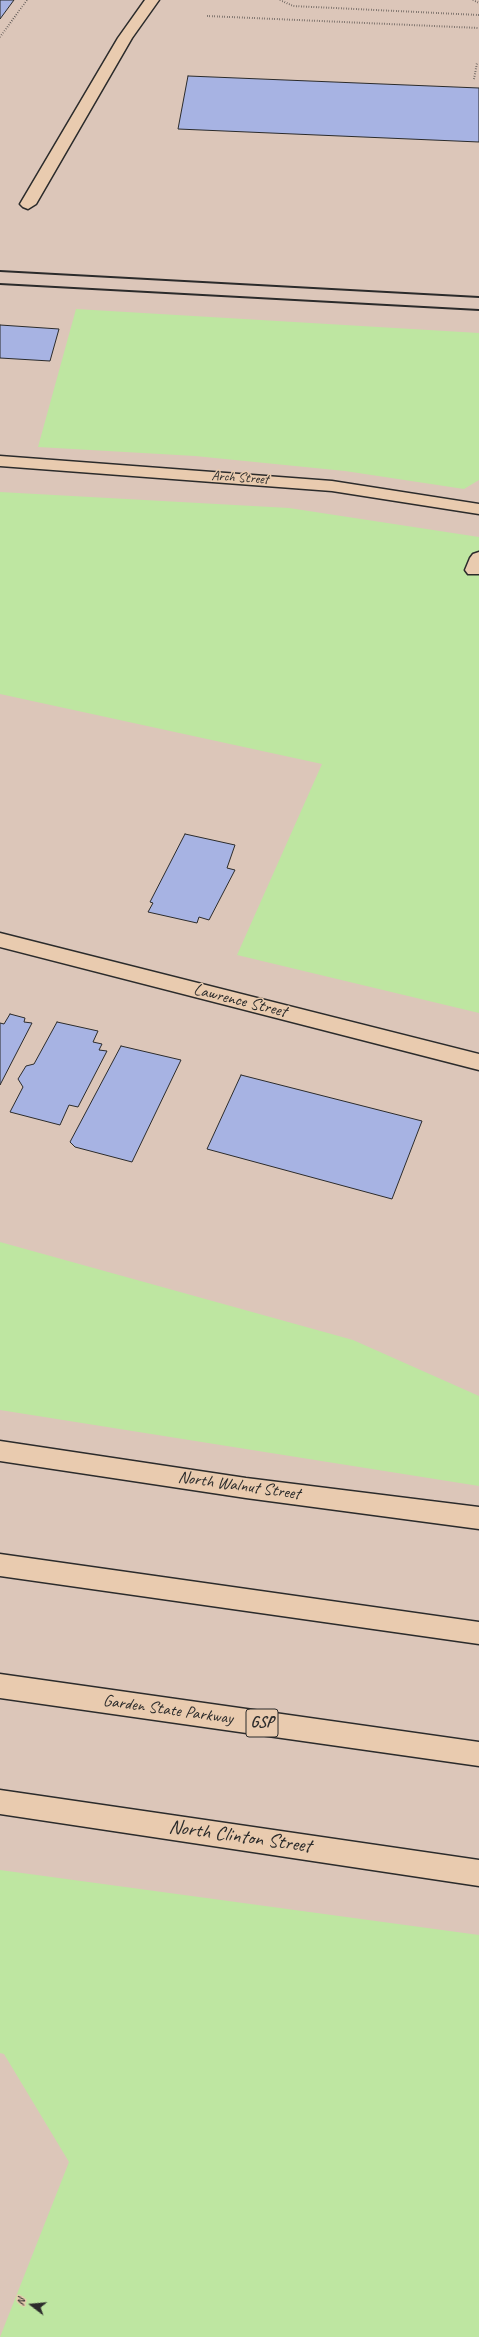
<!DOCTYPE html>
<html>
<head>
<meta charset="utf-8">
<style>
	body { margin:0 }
	#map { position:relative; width:479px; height:2337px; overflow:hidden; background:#dcc6b9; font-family:Caveat,sans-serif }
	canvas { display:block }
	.north { position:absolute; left:12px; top:2285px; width:40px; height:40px; -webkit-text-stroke:3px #e9cbaf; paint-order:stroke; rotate:286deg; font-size:11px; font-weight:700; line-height:16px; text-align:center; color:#2b2b2b }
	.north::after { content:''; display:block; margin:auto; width:14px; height:18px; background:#2b2b2b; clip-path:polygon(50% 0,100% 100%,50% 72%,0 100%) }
</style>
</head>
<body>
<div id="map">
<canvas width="479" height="2337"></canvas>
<div class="north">N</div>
</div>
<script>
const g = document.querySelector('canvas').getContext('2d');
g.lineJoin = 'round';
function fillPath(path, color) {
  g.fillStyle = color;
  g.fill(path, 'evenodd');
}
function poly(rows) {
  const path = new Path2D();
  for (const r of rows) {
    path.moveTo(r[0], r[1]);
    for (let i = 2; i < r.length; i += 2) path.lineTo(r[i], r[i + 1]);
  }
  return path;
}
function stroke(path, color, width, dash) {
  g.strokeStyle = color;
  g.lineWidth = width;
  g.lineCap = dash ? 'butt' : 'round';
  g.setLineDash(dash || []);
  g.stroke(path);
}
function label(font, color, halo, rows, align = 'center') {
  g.font = font + ' Caveat,sans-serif';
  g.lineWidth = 3;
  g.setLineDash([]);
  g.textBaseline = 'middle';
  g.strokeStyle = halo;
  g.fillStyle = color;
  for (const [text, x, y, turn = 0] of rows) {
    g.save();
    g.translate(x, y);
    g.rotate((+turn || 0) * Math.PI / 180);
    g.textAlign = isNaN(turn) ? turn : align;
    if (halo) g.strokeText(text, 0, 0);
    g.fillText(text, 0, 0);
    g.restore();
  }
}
const green = poly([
	[76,309,479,333,479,480,464,489,345,471,195,456,38,447],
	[0,492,289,508,479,537,479,1013,237,955,322,764,0,694],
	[0,1242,353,1340,479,1396,479,1486,0,1410],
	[0,1870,479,1935,479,2337,0,2337,69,2162,4,2054,0,2053]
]);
const building = poly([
	[0,0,14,0,0,19,0,0],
	[188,76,479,88,479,142,178,129,188,76],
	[0,325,59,329,50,361,0,358,0,325],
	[185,834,235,845,227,868,235,870,209,920,199,917,197,923,148,912,153,903,150,902,185,834],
	[10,1014,25,1018,24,1022,32,1023,0,1085,0,1023,4,1024,10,1014],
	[57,1022,98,1031,93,1042,102,1044,99,1050,107,1051,78,1107,69,1105,60,1125,10,1112,23,1087,18,1079,26,1066,34,1064,57,1022],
	[121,1046,181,1060,132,1162,75,1147,70,1142,121,1046],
	[241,1075,422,1121,392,1199,207,1149,241,1075]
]);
const path = poly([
	[280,0,293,6,479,15],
	[473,0,479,3],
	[207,16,479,28],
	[0,37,27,0],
	[474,79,477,63]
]);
const lane = poly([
	[145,0,159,0,132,38,36,204,28,209,23,207,20,204,118,38,145,0],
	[0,456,332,481,479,504,479,514,332,491,0,466,0,456],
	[479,552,479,574,468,574,465,570,470,558,473,554,479,552]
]);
const street = poly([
	[0,933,479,1054,479,1070,0,947,0,933]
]);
const secondary = poly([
	[0,1441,246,1478,479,1507,479,1529,246,1498,0,1461,0,1441],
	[0,1790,479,1860,479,1886,0,1814,0,1790]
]);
const highway = poly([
	[0,1554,479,1622,479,1644,0,1576,0,1554],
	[0,1674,479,1742,479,1766,0,1698,0,1674]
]);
const rail = poly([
	[0,271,479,297],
	[0,284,479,310]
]);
const farStreetnames = [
	["Arch Street",240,478,4]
];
const shields = [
	[262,1723,32]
];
const shieldNames = [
	["GSP",262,1723]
];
const streetNames = [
	["Lawrence Street",240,1001,14],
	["North Walnut Street",239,1486,8],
	["Garden State Parkway",168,1710,8]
];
const nearStreetnames = [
	["North Clinton Street",240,1837,8]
];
fillPath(green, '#bee6a1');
fillPath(building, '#a7b3e3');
stroke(building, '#2b2b2b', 1);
stroke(lane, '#2b2b2b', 3);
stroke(street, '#2b2b2b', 3);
stroke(secondary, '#2b2b2b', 3);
stroke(highway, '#2b2b2b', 3);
stroke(path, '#2b2b2b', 2, [0.5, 2]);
fillPath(lane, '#e9cbaf');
fillPath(street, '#e9cbaf');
fillPath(secondary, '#e9cbaf');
fillPath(highway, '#e9cbaf');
stroke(rail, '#2b2b2b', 2);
label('14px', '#2b2b2b', '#e9cbaf', farStreetnames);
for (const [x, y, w] of shields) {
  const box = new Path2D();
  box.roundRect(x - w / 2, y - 14, w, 28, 3);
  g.fillStyle = '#e9cbaf';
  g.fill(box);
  stroke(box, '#2b2b2b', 1);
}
label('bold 16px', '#2b2b2b', null, shieldNames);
label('17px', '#2b2b2b', '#e9cbaf', streetNames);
label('20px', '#2b2b2b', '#e9cbaf', nearStreetnames);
</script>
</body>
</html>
